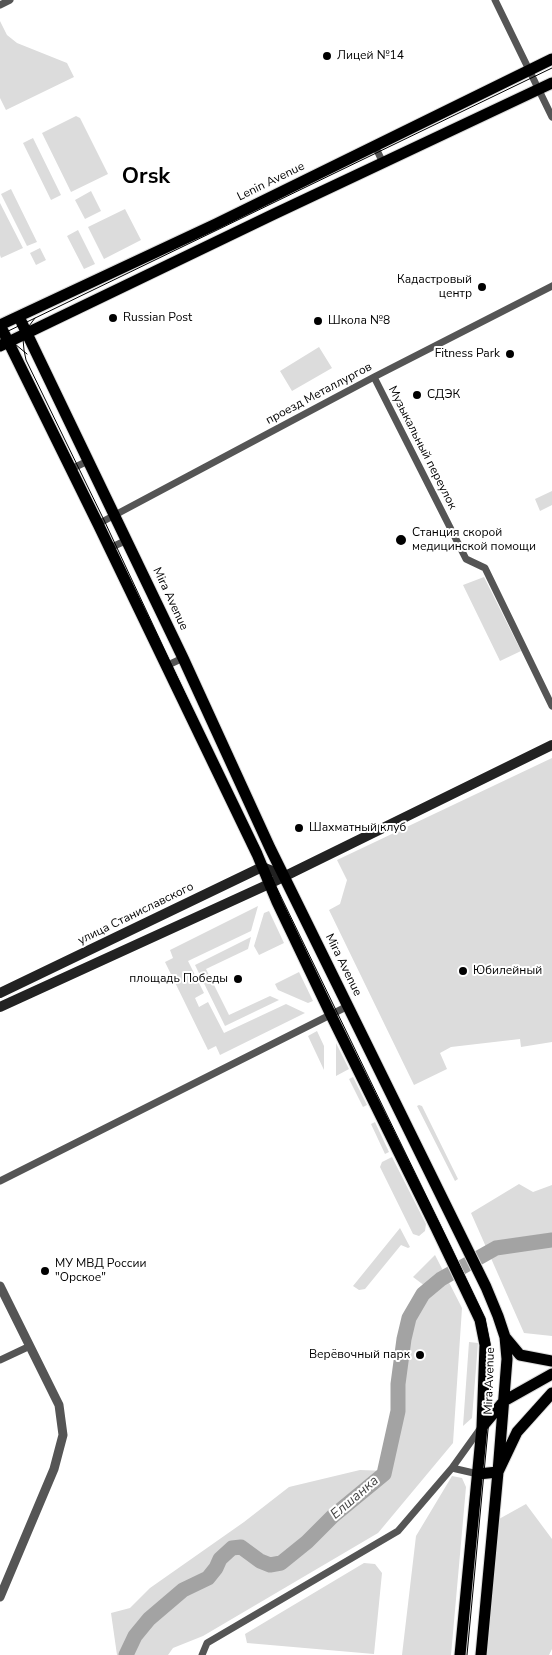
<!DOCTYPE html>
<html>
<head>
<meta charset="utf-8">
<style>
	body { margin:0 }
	canvas { display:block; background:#fff }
</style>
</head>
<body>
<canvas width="552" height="1655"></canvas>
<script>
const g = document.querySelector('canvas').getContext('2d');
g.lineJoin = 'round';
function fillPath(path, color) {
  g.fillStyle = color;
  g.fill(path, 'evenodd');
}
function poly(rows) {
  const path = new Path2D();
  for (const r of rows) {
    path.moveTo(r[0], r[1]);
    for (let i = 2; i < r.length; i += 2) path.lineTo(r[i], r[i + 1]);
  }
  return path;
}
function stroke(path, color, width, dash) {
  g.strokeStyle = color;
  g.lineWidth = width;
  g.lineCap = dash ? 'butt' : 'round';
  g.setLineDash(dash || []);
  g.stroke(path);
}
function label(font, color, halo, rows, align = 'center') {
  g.font = font + ' "Nunito Sans",sans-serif';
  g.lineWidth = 4;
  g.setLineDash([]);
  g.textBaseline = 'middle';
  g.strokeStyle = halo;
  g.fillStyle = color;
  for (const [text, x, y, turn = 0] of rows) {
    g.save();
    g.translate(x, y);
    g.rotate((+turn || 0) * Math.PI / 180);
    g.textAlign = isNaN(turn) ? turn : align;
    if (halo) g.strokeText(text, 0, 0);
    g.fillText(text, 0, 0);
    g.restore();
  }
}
const green = poly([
	[0,21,7,35,17,43,67,63,74,77,6,110,0,98],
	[76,116,80,118,108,174,71,192,42,133],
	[33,138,61,195,51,200,23,143],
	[11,189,37,242,27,246,1,194],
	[91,191,101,211,85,219,75,200],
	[0,203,23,248,1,258,0,255],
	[125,209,141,240,104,259,88,227],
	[78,230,95,264,84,269,67,236],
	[40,248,46,260,36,265,30,253],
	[319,347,332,368,292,391,280,371],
	[552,491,552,505,540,511,535,499],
	[484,577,521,651,500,661,463,585],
	[552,758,552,1042,521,1047,520,1039,451,1047,440,1053,447,1069,414,1085,329,910,340,904,347,880,337,860],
	[258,906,251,931,188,961,204,993,195,998,199,1007,208,1002,224,1033,286,1004,305,1013,220,1055,216,1046,208,1050,165,962,173,958,170,950],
	[269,911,284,943,259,955,254,946,264,913],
	[251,937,248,949,206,969,229,1015,270,996,279,1000,225,1026,195,965],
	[299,972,313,1001,308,1003,278,990,275,984],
	[317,1031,324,1046,324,1070,308,1036],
	[336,1043,349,1069,336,1076],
	[353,1077,367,1105,363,1107,349,1079],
	[419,1105,422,1106,458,1179,455,1181,417,1106],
	[375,1122,389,1152,385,1154,371,1124],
	[392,1157,426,1224,425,1231,419,1236,413,1234,380,1167,382,1162],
	[519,1184,533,1192,552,1185,552,1336,524,1333,471,1213],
	[400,1228,410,1247,408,1248,401,1245,365,1289,359,1290,353,1286],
	[435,1255,462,1308,453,1443,378,1533,203,1636,173,1648,168,1655,117,1655,111,1613,130,1608,150,1588,244,1522,289,1487,360,1470,388,1471,389,1458,399,1428,401,1388,408,1333,425,1286,413,1277],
	[469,1342,478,1343,472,1418,463,1426],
	[452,1476,462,1478,466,1487,451,1655,402,1655,416,1536],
	[526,1504,552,1539,552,1649,549,1655,487,1655,499,1519],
	[364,1563,375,1564,382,1573,374,1654,247,1643,245,1634]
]);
const river = poly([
	[126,1655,135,1636,149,1619,183,1590,208,1578,216,1568,220,1559,232,1548,241,1547,260,1561,270,1565,281,1563,307,1542,333,1516,384,1474,398,1411,398,1384,404,1339,409,1318,423,1294,441,1279,496,1248,552,1240]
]);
const minor = poly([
	[495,0,552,117],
	[0,5,10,0],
	[375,146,383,163],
	[374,377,466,559,485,568,552,706],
	[71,469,88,461],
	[98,524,374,377,552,286],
	[110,548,127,540],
	[166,666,183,658],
	[0,1181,348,1006],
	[0,1360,30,1346],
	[452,1468,478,1474],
	[202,1655,207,1643,398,1531,452,1468,480,1429]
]);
const tertiary = poly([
	[0,1286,59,1405,63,1435,54,1469,0,1597]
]);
const secondary = poly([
	[0,993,262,867,285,876],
	[0,1007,269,884,552,745]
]);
const primary = poly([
	[19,317,183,658,270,848,486,1287,498,1316,505,1337,507,1359,498,1472,481,1655],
	[0,346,272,215,552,83],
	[505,1337,520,1355,552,1361],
	[482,1427,504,1401,552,1374],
	[478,1474,498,1472,517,1432,552,1393],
	[460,1655,482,1427,485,1345,480,1320,436,1228,331,1015,277,902,257,854,98,524,0,325,216,224,552,59]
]);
const tram = poly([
	[35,318,29,326,23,339,24,350,26,360,104,520,250,833,451,1247,485,1318,490,1343,492,1363,489,1419,467,1655],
	[0,335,552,68],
	[0,339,15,344,27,354]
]);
const markers = [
	[327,56,5,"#000"],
	[482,287,5,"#000"],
	[113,318,5,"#000"],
	[318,321,5,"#000"],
	[510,354,5,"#000"],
	[417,395,5,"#000"],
	[401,540,6,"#000"],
	[299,828,5,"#000"],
	[463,971,5,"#000"],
	[238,979,5,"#000"],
	[45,1271,5,"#000"],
	[420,1355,5,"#000"]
];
const poiNames = [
	["Лицей №14",337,56],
	["Кадастровый",472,280,"right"],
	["центр",472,294,"right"],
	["Russian Post",123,318],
	["Школа №8",328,321],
	["Fitness Park",500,354,"right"],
	["СДЭК",427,395],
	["Станция скорой",412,533],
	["медицинской помощи",412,547],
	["Шахматный клуб",309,828],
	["Юбилейный",473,971],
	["площадь Победы",228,979,"right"],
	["МУ МВД России",55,1264],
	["\"Орское\"",55,1278],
	["Верёвочный парк",410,1355,"right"]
];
const streetNames = [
	["Lenin Avenue",271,182,-26],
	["проезд Металлургов",319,394,-28],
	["Музыкальный переулок",422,448,63],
	["Mira Avenue",170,599,65],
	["улица Станиславского",136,914,-26],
	["Mira Avenue",343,965,64],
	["Mira Avenue",490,1381,-88]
];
const waterNames = [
	["Елшанка",355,1498,-41]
];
const townNames = [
	["Orsk",146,178]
];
fillPath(green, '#dcdcdc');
stroke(river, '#a3a3a3', 15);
stroke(primary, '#dbdbdb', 13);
stroke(minor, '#555', 7);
stroke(tertiary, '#555', 9);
stroke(secondary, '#222', 10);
stroke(primary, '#000', 11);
stroke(tram, '#000', 1);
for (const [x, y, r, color] of markers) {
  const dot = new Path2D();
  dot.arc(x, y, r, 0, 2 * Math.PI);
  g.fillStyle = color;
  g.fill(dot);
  stroke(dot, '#fff', 2);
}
label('12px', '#000', '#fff', poiNames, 'left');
label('12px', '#000', '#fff', streetNames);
label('italic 14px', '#444', '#fff', waterNames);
label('bold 22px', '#000', '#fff', townNames);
</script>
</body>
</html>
